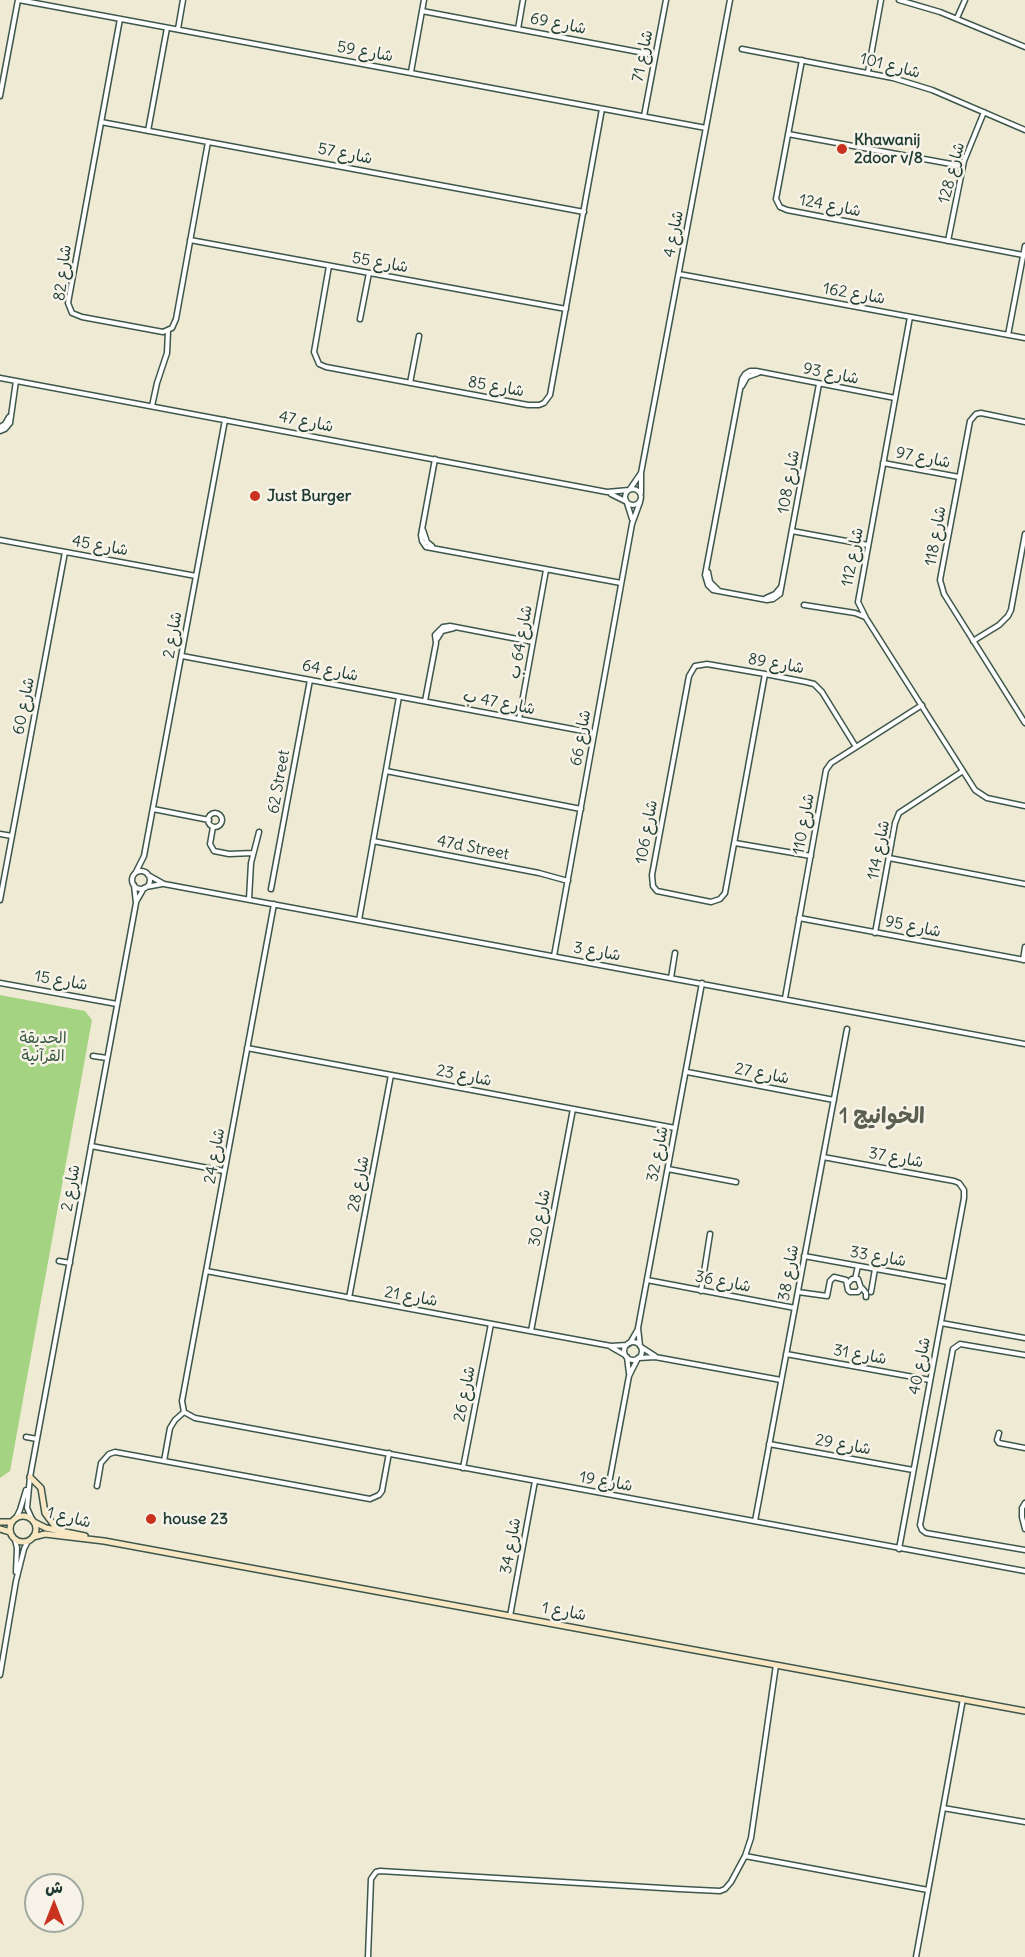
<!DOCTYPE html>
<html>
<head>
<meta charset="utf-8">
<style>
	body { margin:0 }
	#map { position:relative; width:1025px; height:1957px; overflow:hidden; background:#efead4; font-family:Delius,"Playpen Sans Arabic",sans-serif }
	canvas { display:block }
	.north { position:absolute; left:24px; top:1873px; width:60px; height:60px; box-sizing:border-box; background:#f7f3e8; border:2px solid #a1aaa0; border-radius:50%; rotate:0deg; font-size:16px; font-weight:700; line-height:24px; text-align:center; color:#1f3d34 }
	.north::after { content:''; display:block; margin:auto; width:21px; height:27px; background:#c8321e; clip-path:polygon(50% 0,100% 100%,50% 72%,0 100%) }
</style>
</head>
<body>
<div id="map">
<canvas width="1025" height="1957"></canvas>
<div class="north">ش</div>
</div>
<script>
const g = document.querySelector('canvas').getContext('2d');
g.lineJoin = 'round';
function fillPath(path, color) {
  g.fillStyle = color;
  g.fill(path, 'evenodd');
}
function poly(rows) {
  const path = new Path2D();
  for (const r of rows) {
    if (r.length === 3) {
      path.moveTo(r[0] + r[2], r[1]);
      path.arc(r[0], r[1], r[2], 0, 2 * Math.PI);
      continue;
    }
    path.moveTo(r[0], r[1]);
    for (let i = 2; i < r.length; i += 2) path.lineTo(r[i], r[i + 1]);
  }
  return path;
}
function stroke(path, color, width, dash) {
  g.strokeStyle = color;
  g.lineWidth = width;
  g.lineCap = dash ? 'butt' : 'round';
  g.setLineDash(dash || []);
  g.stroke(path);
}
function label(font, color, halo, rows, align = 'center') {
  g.font = font + ' Delius,"Playpen Sans Arabic",sans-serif';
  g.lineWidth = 5;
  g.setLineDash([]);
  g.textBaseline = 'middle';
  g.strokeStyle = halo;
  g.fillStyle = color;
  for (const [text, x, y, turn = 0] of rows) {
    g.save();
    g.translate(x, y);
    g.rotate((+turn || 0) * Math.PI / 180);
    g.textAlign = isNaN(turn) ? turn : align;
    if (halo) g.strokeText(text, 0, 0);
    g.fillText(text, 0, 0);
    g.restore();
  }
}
const green = poly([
	[0,995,85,1011,92,1020,10,1471,0,1478]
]);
const street = poly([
	[19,0,706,128],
	[899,0,940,12,1025,47],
	[422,11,655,55],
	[957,18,965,0],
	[120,19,68,303,72,313,82,317,163,332,172,328,176,319,208,142],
	[178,29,183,0],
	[518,29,523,0],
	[742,49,893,78,932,90,1025,130],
	[802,60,776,199,780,207,787,210,1023,255],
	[411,72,424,0],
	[868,72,881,0],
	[0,96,18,0],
	[644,116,666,0],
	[101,122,584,212],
	[148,131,167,28],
	[788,134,962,166],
	[190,240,566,309],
	[948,241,964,161,984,112],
	[329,266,314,352,319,364,326,367,528,405,539,405,544,403,550,395,602,109],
	[679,274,1025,338],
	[910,317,858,602,866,618,975,790,987,798,1025,806],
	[360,319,369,273],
	[1008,335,1025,246],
	[0,378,607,492,629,490],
	[410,383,419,336],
	[819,384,780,594,773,599,767,600,713,590,708,585,705,575,742,379,745,374,750,371,756,371,895,398],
	[742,386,747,377,758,373],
	[152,406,157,383,167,353,168,331],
	[1025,422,981,413,976,414,970,421,940,580,944,594,1025,723],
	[0,427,5,424,9,417],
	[0,431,5,429,10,423,16,381],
	[435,459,421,535,422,541,426,547,621,583],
	[883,463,959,477],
	[633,497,8],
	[630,489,641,473],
	[641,493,641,473,730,0],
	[611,494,625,501],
	[627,503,632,519],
	[423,530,427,542,432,546],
	[792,531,868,545],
	[0,540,196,576],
	[708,572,710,582,718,590],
	[766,598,775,594,781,587],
	[804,605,855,613,865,617],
	[437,639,442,631,454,628],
	[973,641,999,625,1008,616,1011,610,1025,534],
	[182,656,594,733],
	[765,674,725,893,720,899,711,902,657,891,653,886,652,875,689,676,695,666,707,664,765,674,806,682,814,684,822,692,856,747],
	[425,701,436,643,435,635,443,627,450,626,533,642],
	[519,719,546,570],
	[386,771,581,809],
	[153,809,209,820],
	[215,820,7],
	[213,827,210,844,214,851,229,854,253,853],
	[0,834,12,836],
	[373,841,539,873,568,881],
	[735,843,811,856],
	[889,858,1025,884],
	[141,880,9],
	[136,872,144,856,225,420],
	[148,875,164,884,1025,1044],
	[146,887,162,884],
	[271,889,310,680],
	[249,899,251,863,259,832],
	[0,900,65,552],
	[136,902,144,888],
	[799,918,1025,960],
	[359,920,399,697],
	[875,933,895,823,899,813,963,771],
	[554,956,632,524,640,502],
	[1023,960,1025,947],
	[671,978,675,953],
	[0,983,117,1004],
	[785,998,826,770,831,763,922,705],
	[247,1048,675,1128],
	[93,1056,107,1058],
	[687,1072,834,1100],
	[91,1146,224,1171],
	[823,1157,954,1181,959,1183,964,1190,964,1198,899,1549],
	[668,1169,736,1182],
	[804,1256,948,1282],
	[59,1261,70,1263],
	[206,1271,611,1346,627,1345],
	[855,1279,858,1266],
	[647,1280,795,1308],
	[862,1288,866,1293,866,1297],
	[701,1291,710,1234],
	[798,1292,827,1296,830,1281,834,1277,846,1280,848,1290,850,1292,858,1292,861,1288,858,1279,852,1279,848,1283],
	[871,1292,875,1269],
	[349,1298,391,1075],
	[941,1323,1025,1338],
	[531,1331,573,1109],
	[633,1351,9],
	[630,1343,638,1329],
	[640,1346,638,1328,702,983],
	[611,1347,625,1355],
	[641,1347,655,1356],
	[786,1354,930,1380],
	[1025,1355,960,1344,953,1349,920,1525,922,1530,926,1533,1025,1550],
	[627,1357,629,1373],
	[639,1358,655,1357,781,1380],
	[184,1412,195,1418,1025,1571],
	[184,1412,182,1401,274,904],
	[999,1433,997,1440,999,1443,1025,1448],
	[26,1437,37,1439],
	[769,1444,913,1470],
	[164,1461,170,1428,175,1420,184,1412],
	[463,1468,491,1324],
	[97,1486,101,1463,109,1454,115,1452,370,1499,379,1495,382,1491,389,1453],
	[607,1494,629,1376,638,1358],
	[1025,1503,1022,1508,1022,1517,1025,1529],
	[16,1518,20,1510,26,1490],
	[32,1519,27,1508,30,1477,136,903,134,885],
	[755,1521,847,1029],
	[15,1540,17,1548,16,1572],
	[510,1616,535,1481],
	[0,1675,16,1581,24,1549,28,1541],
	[943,1808,1025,1822],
	[745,1856,928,1890],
	[368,1957,371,1879,376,1872,380,1871,679,1889,720,1891,725,1889,731,1882,745,1856,751,1838,776,1665],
	[916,1957,963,1699]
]);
const secondary = poly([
	[30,1477,41,1488,45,1513,57,1529],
	[23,1529,13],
	[0,1522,12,1522],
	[34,1522,46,1528,85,1536],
	[0,1529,10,1532],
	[33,1537,45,1534,104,1541,1025,1711]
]);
const markers = [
	[842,149,6,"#c8321e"],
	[255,496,6,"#c8321e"],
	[151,1519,6,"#c8321e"]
];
const streetNames = [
	["شارع 69",558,24,11],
	["شارع 59",365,52,10],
	["شارع 71",643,56,-79],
	["شارع 101",890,66,14],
	["شارع 57",345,154,11],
	["شارع 128",952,173,-75],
	["شارع 124",830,206,11],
	["شارع 4",674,234,-79],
	["شارع 55",380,263,10],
	["شارع 82",63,273,-83],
	["شارع 162",854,294,10],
	["شارع 93",831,374,11],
	["شارع 85",496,387,10],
	["شارع 47",306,422,11],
	["شارع 97",923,458,11],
	["شارع 108",789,482,-80],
	["شارع 118",936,536,-80],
	["شارع 45",100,546,10],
	["شارع 112",853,557,-79],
	["شارع 2",173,635,-80],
	["شارع 64 ب",521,642,-80],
	["شارع 89",776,664,10],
	["شارع 64",330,671,11],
	["شارع 47 ب",499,703,11],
	["شارع 60",24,706,-79],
	["شارع 66",581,738,-80],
	["62 Street",279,782,-80],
	["شارع 110",804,824,-80],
	["شارع 106",647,832,-80],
	["47d Street",473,848,11],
	["شارع 114",879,850,-79],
	["شارع 95",913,927,11],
	["شارع 3",597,952,10],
	["شارع 15",61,981,10],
	["شارع 27",762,1074,11],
	["شارع 23",464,1076,11],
	["شارع 32",658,1154,-79],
	["شارع 24",215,1156,-80],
	["شارع 37",896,1158,10],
	["شارع 28",359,1184,-79],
	["شارع 2",71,1188,-80],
	["شارع 30",540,1218,-79],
	["شارع 33",878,1257,10],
	["شارع 38",789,1273,-80],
	["شارع 36",723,1282,11],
	["شارع 21",411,1297,10],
	["شارع 31",860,1355,10],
	["شارع 40",920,1366,-79],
	["شارع 26",465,1394,-79],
	["شارع 29",843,1445,10],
	["شارع 19",606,1482,10],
	["شارع 1",69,1518,14],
	["شارع 34",511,1546,-80],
	["شارع 1",564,1612,10]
];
const poiNames = [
	["Khawanij",854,140],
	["2door v/8",854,158],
	["Just Burger",267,496],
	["house 23",163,1519]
];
const parkNames = [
	["الحديقة",43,1038],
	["القرآنية",43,1056]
];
const districtNames = [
	["الخوانيج 1",882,1117]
];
fillPath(green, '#a4d381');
stroke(street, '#3e574c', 7);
stroke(secondary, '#3e574c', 8);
stroke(street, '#fff', 4);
stroke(secondary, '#f9e7c3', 5);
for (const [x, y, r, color] of markers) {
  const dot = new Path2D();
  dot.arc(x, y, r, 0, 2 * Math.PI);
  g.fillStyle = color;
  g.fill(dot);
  stroke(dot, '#f7f3e8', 2);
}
label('16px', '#1f3d34', '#f7f3e8', streetNames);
label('bold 16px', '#1f3d34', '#f7f3e8', poiNames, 'left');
label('16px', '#3a5b43', '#f7f3e8', parkNames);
label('bold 22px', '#5a5f50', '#f7f3e8', districtNames);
</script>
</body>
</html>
